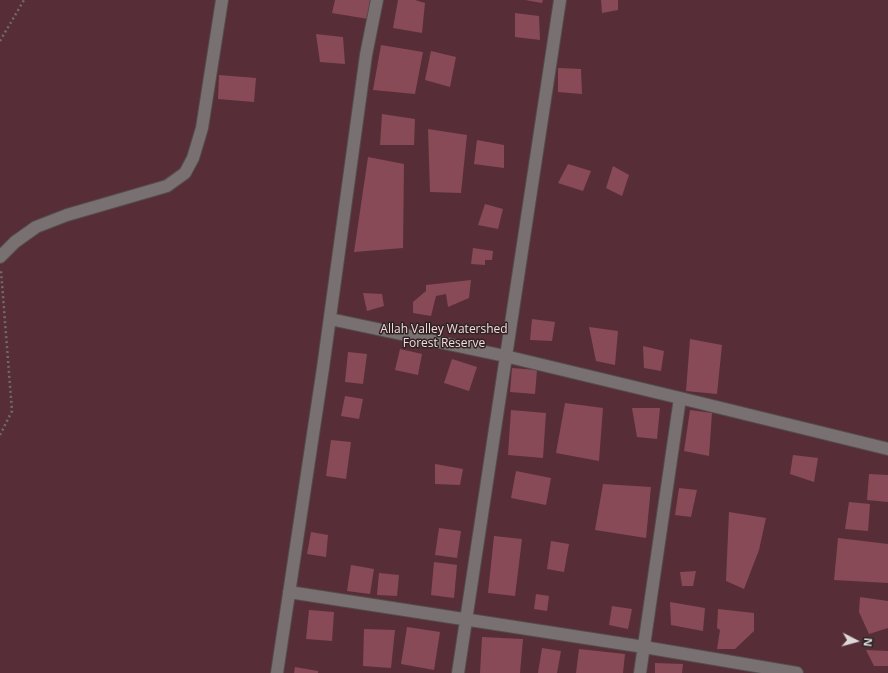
<!DOCTYPE html>
<html>
<head>
<meta charset="utf-8">
<style>
	body { margin:0 }
	#map { position:relative; width:888px; height:673px; overflow:hidden; background:#362e30; font-family:"Open Sans",sans-serif }
	canvas { display:block }
	.north { position:absolute; left:836px; top:621px; width:40px; height:40px; -webkit-text-stroke:3px #2c2526; paint-order:stroke; rotate:96deg; font-size:11px; font-weight:700; line-height:16px; text-align:center; color:#ddd8d9 }
	.north::after { content:''; display:block; margin:auto; width:14px; height:18px; background:#ddd8d9; clip-path:polygon(50% 0,100% 100%,50% 72%,0 100%) }
</style>
</head>
<body>
<div id="map">
<canvas width="888" height="673"></canvas>
<div class="north">N</div>
</div>
<script>
const g = document.querySelector('canvas').getContext('2d');
g.lineJoin = 'round';
function fillPath(path, color) {
  g.fillStyle = color;
  g.fill(path, 'evenodd');
}
function poly(rows) {
  const path = new Path2D();
  for (const r of rows) {
    path.moveTo(r[0], r[1]);
    for (let i = 2; i < r.length; i += 2) path.lineTo(r[i], r[i + 1]);
  }
  return path;
}
function stroke(path, color, width, dash) {
  g.strokeStyle = color;
  g.lineWidth = width;
  g.lineCap = dash ? 'butt' : 'round';
  g.setLineDash(dash || []);
  g.stroke(path);
}
function label(font, color, halo, rows, align = 'center') {
  g.font = font + ' "Open Sans",sans-serif';
  g.lineWidth = 3;
  g.setLineDash([]);
  g.textBaseline = 'middle';
  g.strokeStyle = halo;
  g.fillStyle = color;
  for (const [text, x, y, turn = 0] of rows) {
    g.save();
    g.translate(x, y);
    g.rotate((+turn || 0) * Math.PI / 180);
    g.textAlign = isNaN(turn) ? turn : align;
    if (halo) g.strokeText(text, 0, 0);
    g.fillText(text, 0, 0);
    g.restore();
  }
}
const green = poly([
	[0,0,888,0,888,673,0,673]
]);
const building = poly([
	[335,0,370,0,368,19,332,13],
	[398,0,415,0,425,3,422,33,393,28],
	[525,0,543,0,542,3],
	[601,0,618,0,618,10,602,13],
	[515,13,539,16,540,40,515,37],
	[316,34,343,37,345,64,320,62],
	[381,45,423,52,415,94,373,90],
	[431,51,456,57,450,87,425,80],
	[558,68,581,69,582,94,558,92],
	[219,75,256,78,254,102,218,99],
	[382,114,415,119,414,145,380,145],
	[428,129,467,135,461,193,430,192],
	[477,140,504,145,504,168,474,164],
	[368,157,404,164,403,248,354,252],
	[568,164,591,171,583,191,558,183],
	[613,166,629,175,622,196,606,188],
	[485,204,503,209,498,229,478,225],
	[473,248,493,251,492,260,485,260,485,265,471,264],
	[471,280,469,298,448,307,446,294,436,296,431,316,413,313,413,302,426,291,426,285],
	[363,293,382,294,384,306,367,311],
	[532,319,555,322,552,341,530,340],
	[589,327,618,331,615,365,596,361],
	[690,339,722,345,717,394,686,391],
	[643,346,664,351,661,371,644,368],
	[400,349,422,354,418,375,395,370],
	[348,352,367,354,363,384,345,382],
	[452,359,477,367,469,391,444,383],
	[512,368,537,370,535,394,510,392],
	[345,396,363,399,359,419,341,416],
	[565,403,603,408,599,461,556,453],
	[632,408,660,408,657,439,637,437],
	[511,410,546,413,543,458,508,455],
	[690,410,712,413,709,456,684,451],
	[331,440,351,442,346,479,326,476],
	[793,455,818,458,814,482,790,474],
	[435,464,463,469,460,485,435,484],
	[516,471,551,478,546,505,511,498],
	[869,474,888,475,888,502,867,500],
	[603,484,651,487,646,538,595,530],
	[679,488,697,490,691,517,675,515],
	[849,502,870,504,868,531,845,529],
	[729,512,766,518,759,550,744,589,726,581],
	[439,528,461,531,457,558,435,555],
	[311,532,328,535,326,557,307,554],
	[494,536,522,539,515,596,488,593],
	[838,538,888,544,888,583,834,580],
	[551,541,569,544,564,572,547,569],
	[434,562,457,565,454,598,431,595],
	[351,565,374,569,370,594,347,591],
	[696,571,693,586,682,586,680,572],
	[379,573,399,575,397,596,377,595],
	[536,594,549,596,547,611,534,609],
	[860,597,888,601,888,628,869,634,859,612],
	[670,602,705,608,703,631,671,625],
	[612,606,632,609,628,629,609,625],
	[718,609,754,613,754,631,735,649,717,649,720,630,717,628],
	[309,610,334,612,332,641,306,639],
	[407,627,440,632,434,670,401,664],
	[364,629,395,630,391,668,363,666],
	[482,637,523,639,520,673,480,673],
	[542,648,561,651,557,673,538,673],
	[579,649,625,654,623,673,576,673],
	[866,650,888,651,888,666,874,666],
	[655,663,683,664,682,673,655,673],
	[295,667,318,671,318,673,294,673]
]);
const path = poly([
	[0,41,24,0],
	[0,435,12,411,1,271]
]);
const street = poly([
	[0,257,15,242,36,227,67,215,167,186,185,173,193,158,202,128,222,0],
	[330,319,505,356,680,398,888,449],
	[289,592,644,647,797,673],
	[277,673,323,368,366,55,377,0],
	[458,673,560,0],
	[640,673,680,398]
]);
const parkNames = [
	["Allah Valley Watershed",444,330],
	["Forest Reserve",444,344]
];
fillPath(green, '#572e37');
fillPath(building, '#884a56');
stroke(street, '#534d4e', 14);
stroke(path, '#716a6c', 2.5, [2, 3]);
stroke(street, '#797071', 12);
label('12px', '#fed5db', '#2c2526', parkNames);
</script>
</body>
</html>
